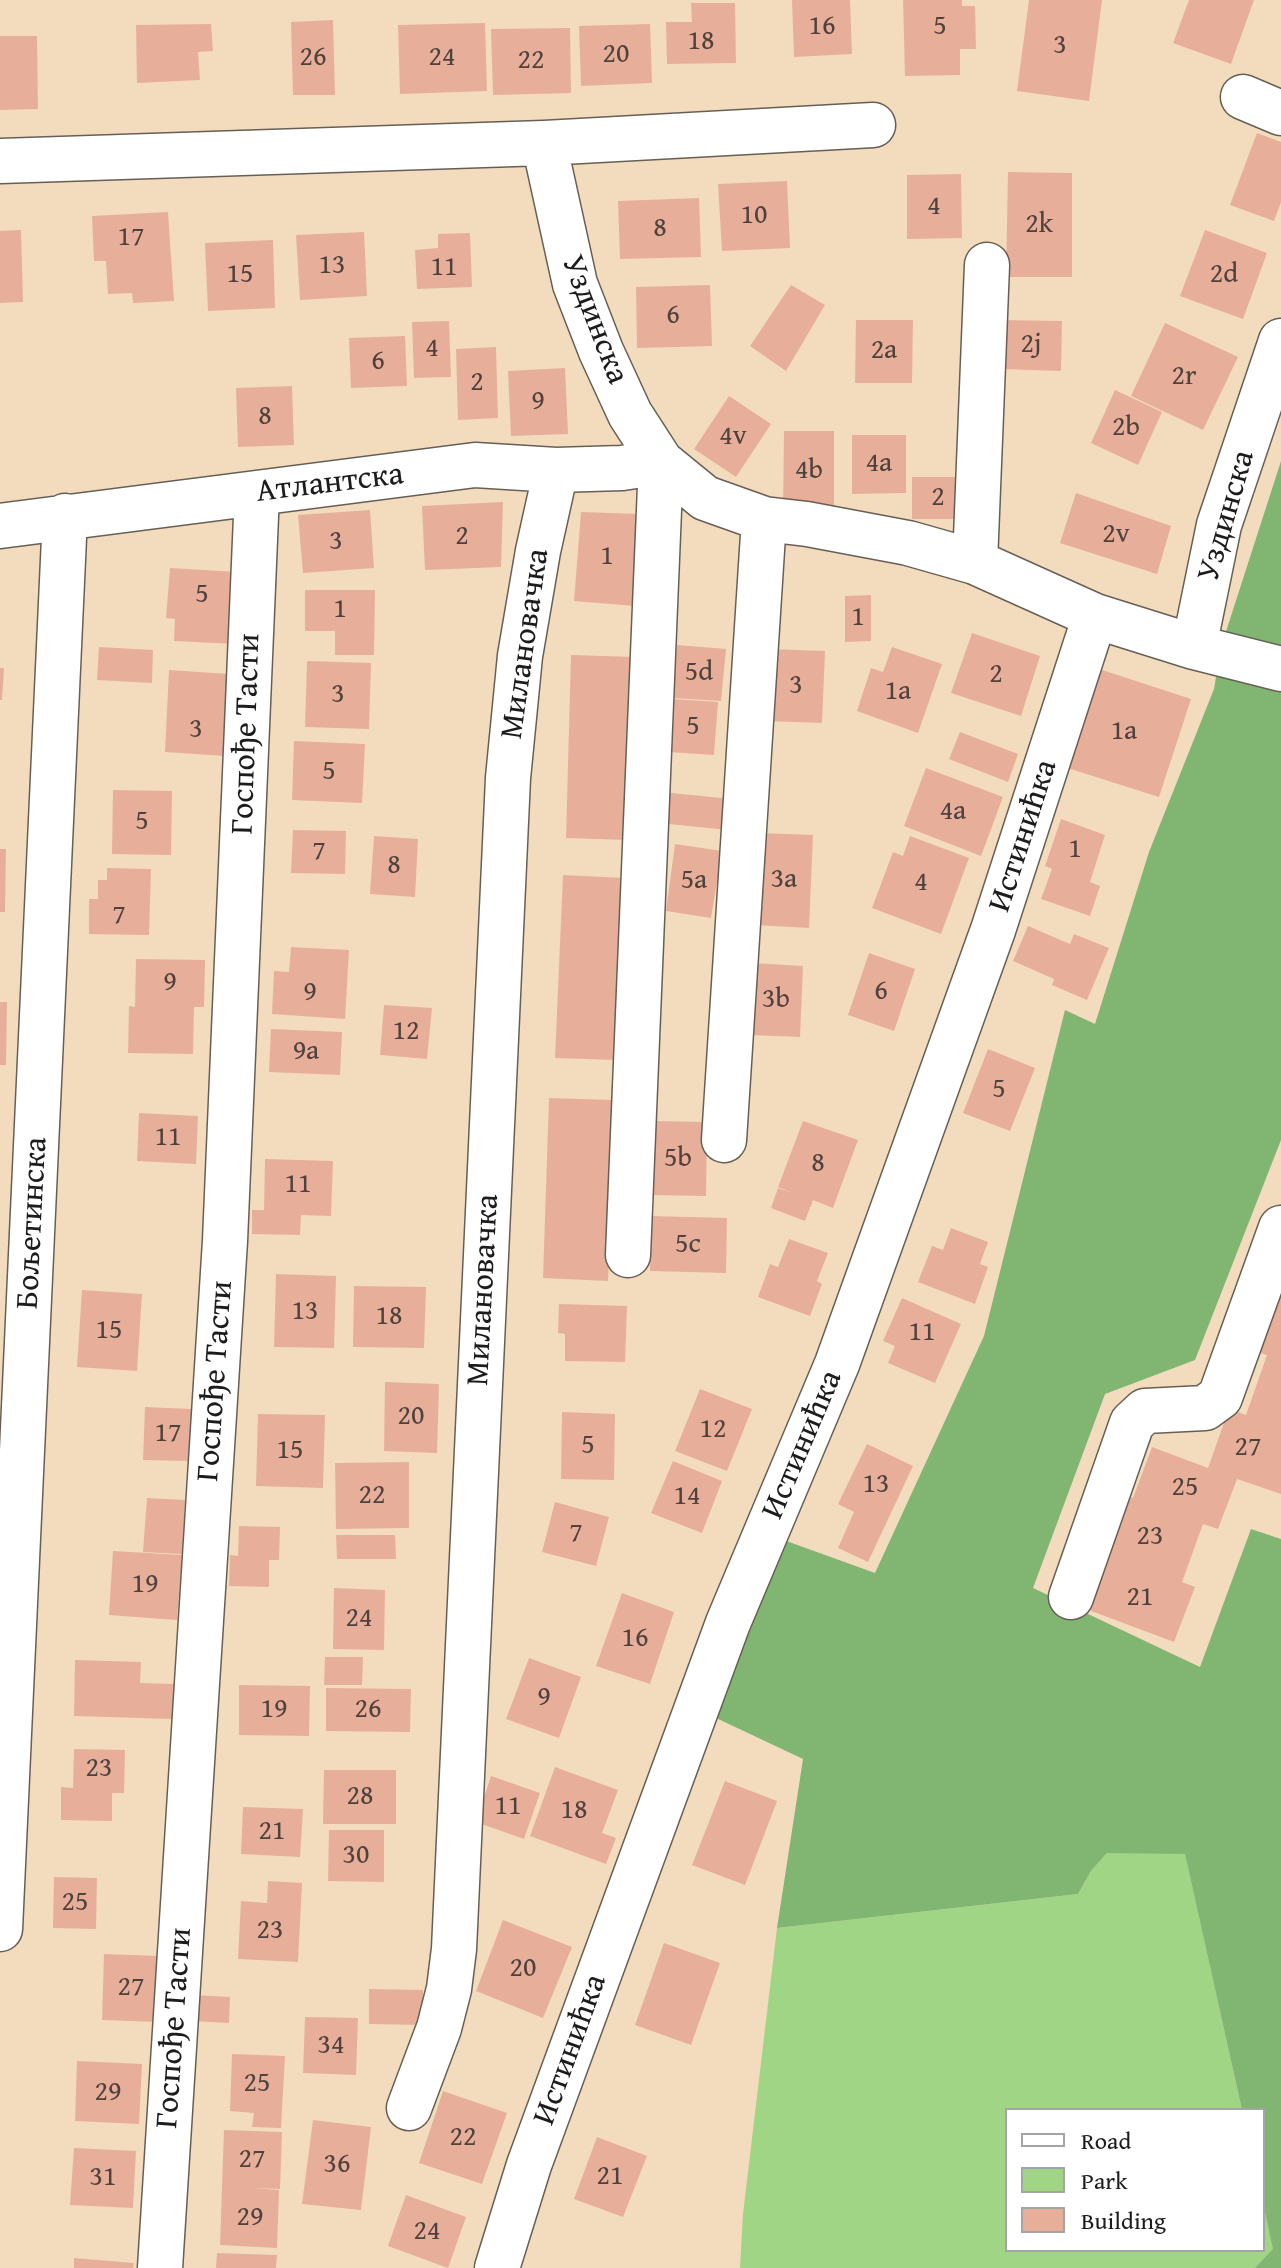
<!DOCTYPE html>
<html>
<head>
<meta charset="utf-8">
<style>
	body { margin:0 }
	#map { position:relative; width:1281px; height:2268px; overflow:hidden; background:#f3dcbe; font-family:"Gentium Book Plus",serif }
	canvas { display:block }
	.legend { position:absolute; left:1005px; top:2108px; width:260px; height:144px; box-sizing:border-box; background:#fff; border:2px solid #a4a4a4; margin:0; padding:10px 14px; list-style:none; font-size:24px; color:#1c1c1c }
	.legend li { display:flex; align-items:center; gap:16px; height:40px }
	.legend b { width:40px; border:2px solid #a4a4a4 }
</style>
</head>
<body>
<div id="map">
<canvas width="1281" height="2268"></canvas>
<ul class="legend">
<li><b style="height:10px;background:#fff"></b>Road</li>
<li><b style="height:22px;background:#a0d585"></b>Park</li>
<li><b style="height:22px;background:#e7af9a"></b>Building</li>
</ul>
</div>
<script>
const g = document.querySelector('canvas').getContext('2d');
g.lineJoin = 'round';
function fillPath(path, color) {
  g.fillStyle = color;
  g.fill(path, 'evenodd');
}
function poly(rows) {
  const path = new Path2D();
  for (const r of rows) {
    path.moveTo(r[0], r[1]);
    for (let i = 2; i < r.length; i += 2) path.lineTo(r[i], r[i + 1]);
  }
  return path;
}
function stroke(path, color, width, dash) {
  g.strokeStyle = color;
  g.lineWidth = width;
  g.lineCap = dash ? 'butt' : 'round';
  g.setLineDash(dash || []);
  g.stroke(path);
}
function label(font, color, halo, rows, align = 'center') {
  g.font = font + ' "Gentium Book Plus",serif';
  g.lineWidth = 6;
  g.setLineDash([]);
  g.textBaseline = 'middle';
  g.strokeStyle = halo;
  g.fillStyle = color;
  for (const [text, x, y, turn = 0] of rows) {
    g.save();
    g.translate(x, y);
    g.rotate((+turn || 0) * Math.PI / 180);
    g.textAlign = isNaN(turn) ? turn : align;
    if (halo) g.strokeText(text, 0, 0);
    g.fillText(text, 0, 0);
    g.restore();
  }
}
const green = poly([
	[1107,1853,1185,1853,1242,2110,1007,2110,1007,2250,1263,2250,1263,2203,1278,2268,740,2268,743,2214,777,1928,1078,1894,1091,1871]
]);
const forest = poly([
	[1281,461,1281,1140,1195,1360,1105,1394,1033,1588,1200,1667,1251,1529,1281,1539,1281,2268,1255,2268,1273,2249,1263,2203,1263,2110,1242,2110,1185,1854,1107,1853,1091,1871,1078,1894,777,1928,803,1759,714,1717,778,1538,875,1573,984,1336,1065,1010,1095,1024,1149,852,1214,689,1221,647]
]);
const building = poly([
	[792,0,850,0,852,54,794,57],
	[903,0,962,0,962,6,975,6,976,49,960,49,960,75,905,76],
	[1029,0,1102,0,1089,101,1017,91],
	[1189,0,1254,0,1231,64,1173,43],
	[691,3,735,3,736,63,667,64,666,22,692,22],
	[333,20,335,95,293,95,291,22],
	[485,23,487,91,400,94,398,25],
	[211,24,213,51,198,52,200,80,137,83,136,25],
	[650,24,652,83,581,86,579,26],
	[570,28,571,93,493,95,491,29],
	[0,36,37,36,38,109,0,110],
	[1257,133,1281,142,1281,202,1274,221,1230,205],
	[1008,172,1072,173,1072,277,1006,277],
	[961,174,962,238,907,239,907,175],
	[787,181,790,248,722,251,718,184],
	[699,198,701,257,620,259,618,201],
	[168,212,174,301,133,303,132,293,108,294,106,261,94,261,92,216],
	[21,230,23,302,0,303,0,231],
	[1205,230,1267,253,1243,319,1180,296],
	[364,232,367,296,300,300,296,235],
	[470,233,472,287,417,289,415,250,438,248,438,234],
	[273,240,275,308,208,311,205,243],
	[710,285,712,346,637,348,636,287],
	[791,285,825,305,786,371,750,346],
	[856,320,913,320,912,383,855,383],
	[1001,320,1062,321,1061,371,1000,369],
	[449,321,451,377,414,378,412,322],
	[1165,323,1238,357,1203,430,1131,396],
	[405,336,407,386,351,388,349,338],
	[496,347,498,418,458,420,456,349],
	[565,368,568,434,511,436,508,371],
	[292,386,294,445,238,447,236,388],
	[1115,390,1162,412,1138,465,1091,443],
	[729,396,771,424,736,477,694,449],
	[784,431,834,431,834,512,783,511],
	[852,435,906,435,906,493,852,494],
	[912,477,964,477,964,519,912,519],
	[1076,493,1171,526,1157,574,1060,543],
	[503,502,501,567,425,570,422,506],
	[370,510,374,568,303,573,298,515],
	[581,512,639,514,635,606,574,601],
	[170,568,238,572,234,644,174,641,175,619,166,618],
	[305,590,375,590,374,655,335,655,335,631,305,631],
	[871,595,871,641,845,642,845,596],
	[972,633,1040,656,1021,716,951,693],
	[677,645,726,649,721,701,673,698],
	[99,647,153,650,152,683,97,680],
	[892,647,942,664,918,733,857,711,871,668,883,672],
	[769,649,825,651,822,723,767,721],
	[571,655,635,657,629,840,566,838],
	[307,661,371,663,369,729,305,727],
	[1090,666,1191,699,1159,797,1058,765],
	[0,668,4,668,2,700,0,700],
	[169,670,229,674,225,756,165,752],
	[672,699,718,702,714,755,668,752],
	[960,732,1018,754,1008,782,949,759],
	[294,741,365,744,362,803,292,800],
	[926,768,1003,797,981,856,904,826],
	[113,790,172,791,171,855,112,854],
	[662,792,731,799,728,830,659,823],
	[1061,819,1105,835,1090,882,1100,886,1090,916,1041,899,1052,869,1045,866],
	[293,830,346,831,345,874,291,873],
	[758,833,813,835,809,928,754,925],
	[374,836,418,839,415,897,370,894],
	[910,836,969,858,941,934,872,908,893,852,903,856],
	[675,844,722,851,711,918,666,911],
	[0,849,6,849,5,912,0,912],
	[107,868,151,869,149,935,89,934,89,899,98,899,98,880,107,880],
	[563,875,625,878,616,1060,555,1058],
	[1028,926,1070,944,1074,934,1109,948,1087,1000,1052,985,1054,979,1013,961],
	[291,947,349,950,345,1019,272,1014,274,971,289,972],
	[869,953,915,969,894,1031,848,1015],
	[136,959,205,960,204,1007,194,1007,193,1054,128,1053,129,1006,135,1007],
	[752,963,803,966,800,1037,748,1035],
	[0,1002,7,1002,6,1065,0,1065],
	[384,1005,432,1008,427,1059,380,1055],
	[271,1029,342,1032,340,1075,269,1072],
	[988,1049,1035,1068,1010,1131,963,1113],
	[549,1098,615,1100,608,1281,543,1278],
	[139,1113,198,1116,196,1164,137,1161],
	[650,1121,707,1122,706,1196,649,1195],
	[803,1121,858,1140,833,1208,813,1200,805,1221,771,1208,778,1188,793,1193,778,1187],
	[265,1159,333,1161,331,1216,301,1215,300,1235,252,1234,252,1210,264,1210],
	[651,1216,727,1218,726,1273,650,1271],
	[951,1228,988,1242,980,1264,988,1267,975,1304,918,1282,932,1246,943,1250],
	[789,1239,828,1253,817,1281,822,1284,810,1316,758,1297,770,1264,778,1267],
	[276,1274,336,1276,334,1348,274,1347],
	[354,1286,426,1287,424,1348,353,1347],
	[82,1290,142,1294,137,1371,77,1367],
	[1281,1292,1281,1494,1237,1479,1218,1529,1203,1524,1182,1582,1195,1587,1174,1642,1086,1609,1118,1493,1133,1498,1152,1447,1208,1468,1229,1409,1246,1415,1267,1355,1250,1350],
	[902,1298,961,1324,935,1383,888,1363,895,1346,883,1341],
	[559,1304,627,1306,625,1362,565,1361,565,1334,558,1333],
	[385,1382,439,1384,437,1453,384,1451],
	[700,1389,752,1409,727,1471,675,1451],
	[145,1407,192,1409,191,1461,143,1460],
	[562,1412,615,1414,614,1480,561,1479],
	[258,1414,325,1415,323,1488,256,1486],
	[867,1444,913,1466,868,1562,838,1548,854,1512,838,1504],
	[673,1461,722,1481,702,1533,651,1513],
	[409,1462,409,1528,336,1529,335,1463],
	[147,1498,185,1500,182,1554,143,1552],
	[555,1502,609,1517,596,1566,542,1552],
	[239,1526,280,1527,279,1560,269,1560,269,1587,229,1586,230,1555,238,1556],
	[336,1535,395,1535,396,1559,337,1559],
	[113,1551,182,1555,177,1620,109,1615],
	[334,1588,385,1590,384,1650,333,1649],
	[622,1593,674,1612,650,1684,596,1666],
	[325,1657,363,1657,362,1685,324,1685],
	[529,1658,581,1677,559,1738,506,1719],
	[75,1660,141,1662,140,1683,175,1684,173,1719,74,1716],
	[239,1685,310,1686,309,1736,239,1735],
	[326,1688,411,1689,410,1732,326,1731],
	[74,1749,125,1750,124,1793,112,1793,112,1821,61,1820,61,1787,73,1788],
	[555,1767,618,1790,602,1833,616,1838,606,1864,530,1836],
	[324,1770,396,1770,396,1824,323,1824],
	[491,1776,540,1793,524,1839,476,1822],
	[725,1781,777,1801,745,1885,692,1865],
	[243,1807,303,1809,300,1857,241,1854],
	[329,1830,384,1830,384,1882,328,1881],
	[54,1877,97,1878,96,1929,53,1928],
	[268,1881,302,1883,298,1962,238,1959,241,1901,267,1903],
	[503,1920,572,1947,543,2018,476,1991],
	[664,1943,720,1963,691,2045,635,2025],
	[104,1954,160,1956,158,2022,102,2020],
	[369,1989,423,1990,423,2025,369,2024],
	[192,1995,230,1997,229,2023,191,2021],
	[305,2017,358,2018,356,2075,303,2073],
	[232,2054,285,2056,281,2128,252,2127,254,2113,230,2111],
	[77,2061,142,2064,139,2124,75,2121],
	[443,2091,507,2113,482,2184,419,2163],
	[313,2120,371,2127,361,2210,302,2204],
	[224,2130,282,2132,280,2189,251,2188,279,2190,277,2248,220,2245],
	[597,2137,647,2156,623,2217,574,2199],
	[74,2148,136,2151,133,2208,70,2205],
	[406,2195,466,2217,448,2268,388,2246],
	[217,2253,277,2255,276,2268,216,2268],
	[74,2258,134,2263,133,2268,74,2268]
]);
const minor = poly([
	[1243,97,1281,113],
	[544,143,575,284,601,351,630,414,661,462,705,498,764,519,807,524,908,543,975,562,1095,616,1194,647,1281,669],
	[0,161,544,143,873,125],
	[0,526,475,465,556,470,622,468,661,462],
	[975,562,987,265],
	[1194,647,1219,525,1281,341],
	[724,1140,764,519],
	[628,1255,661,462],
	[1071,1597,1132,1423,1145,1411,1205,1408,1220,1397,1281,1228],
	[0,1929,65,516],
	[409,2108,439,2028,449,1989,454,1949,508,778,520,656,538,551,556,470],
	[160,2268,225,1241,257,493],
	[497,2268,529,2165,728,1623,837,1364,993,930,1095,616]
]);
const numberNames = [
	["16",822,27],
	["5",940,27],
	["18",701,42],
	["3",1060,46],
	["20",616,55],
	["26",313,58],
	["24",442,58],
	["22",531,61],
	["4",934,207],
	["10",754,216],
	["2k",1039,225],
	["8",660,229],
	["17",131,238],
	["13",332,266],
	["11",444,268],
	["15",240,275],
	["2d",1224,275],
	["6",673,316],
	["2j",1031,345],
	["4",432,349],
	["2a",884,351],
	["6",378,362],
	["2r",1184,377],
	["2",477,383],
	["9",538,402],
	["8",265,417],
	["2b",1126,428],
	["4v",733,437],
	["4a",879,464],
	["4b",809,471],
	["2",938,498],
	["2v",1116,535],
	["2",462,537],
	["3",336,542],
	["1",607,557],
	["5",202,595],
	["1",340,610],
	["1",858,618],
	["5d",699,673],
	["2",996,675],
	["3",796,686],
	["1a",898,692],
	["3",338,695],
	["5",693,727],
	["3",196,730],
	["1a",1124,732],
	["5",329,772],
	["4a",953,812],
	["5",142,822],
	["1",1075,850],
	["7",319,852],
	["8",394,866],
	["3a",784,880],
	["5a",694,881],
	["4",921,883],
	["7",119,916],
	["9",170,983],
	["6",881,992],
	["9",310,993],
	["3b",776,1000],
	["12",406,1032],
	["9a",306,1052],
	["5",999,1090],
	["11",168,1138],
	["5b",678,1159],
	["8",818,1164],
	["11",298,1185],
	["5c",688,1245],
	["13",305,1312],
	["18",389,1317],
	["15",109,1331],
	["11",922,1333],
	["20",411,1417],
	["12",713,1430],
	["17",168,1434],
	["5",588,1446],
	["27",1248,1448],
	["15",290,1451],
	["13",876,1485],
	["25",1185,1488],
	["22",372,1496],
	["14",687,1497],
	["7",576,1534],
	["23",1150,1537],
	["19",145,1585],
	["21",1140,1598],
	["24",359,1619],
	["16",635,1639],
	["9",544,1698],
	["19",274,1710],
	["26",368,1710],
	["23",99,1769],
	["28",360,1797],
	["11",508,1807],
	["18",574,1811],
	["21",272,1832],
	["30",356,1856],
	["25",75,1903],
	["23",270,1931],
	["20",523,1969],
	["27",131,1988],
	["34",331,2046],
	["25",257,2084],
	["29",108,2093],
	["22",463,2138],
	["27",252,2160],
	["36",337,2165],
	["21",610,2177],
	["31",103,2178],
	["29",250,2218],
	["24",427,2232]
];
const streetNames = [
	["Уздинска",594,320,69],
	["Атлантска",330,484,-7],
	["Уздинска",1227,516,-74],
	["Милановачка",526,644,-82],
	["Госпође Тасти",247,734,-88],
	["Истинићка",1024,836,-72],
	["Бољетинска",33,1223,-87],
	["Милановачка",484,1290,-87],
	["Госпође Тасти",216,1381,-86],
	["Истинићка",803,1445,-67],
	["Госпође Тасти",175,2028,-86],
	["Истинићка",571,2050,-70]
];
fillPath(green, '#a0d585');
fillPath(forest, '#80b672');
fillPath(building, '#e7af9a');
stroke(minor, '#675f55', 47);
stroke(minor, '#fff', 44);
label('28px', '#4f413c', null, numberNames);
label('32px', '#1c1c1c', '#fff', streetNames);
</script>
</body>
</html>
